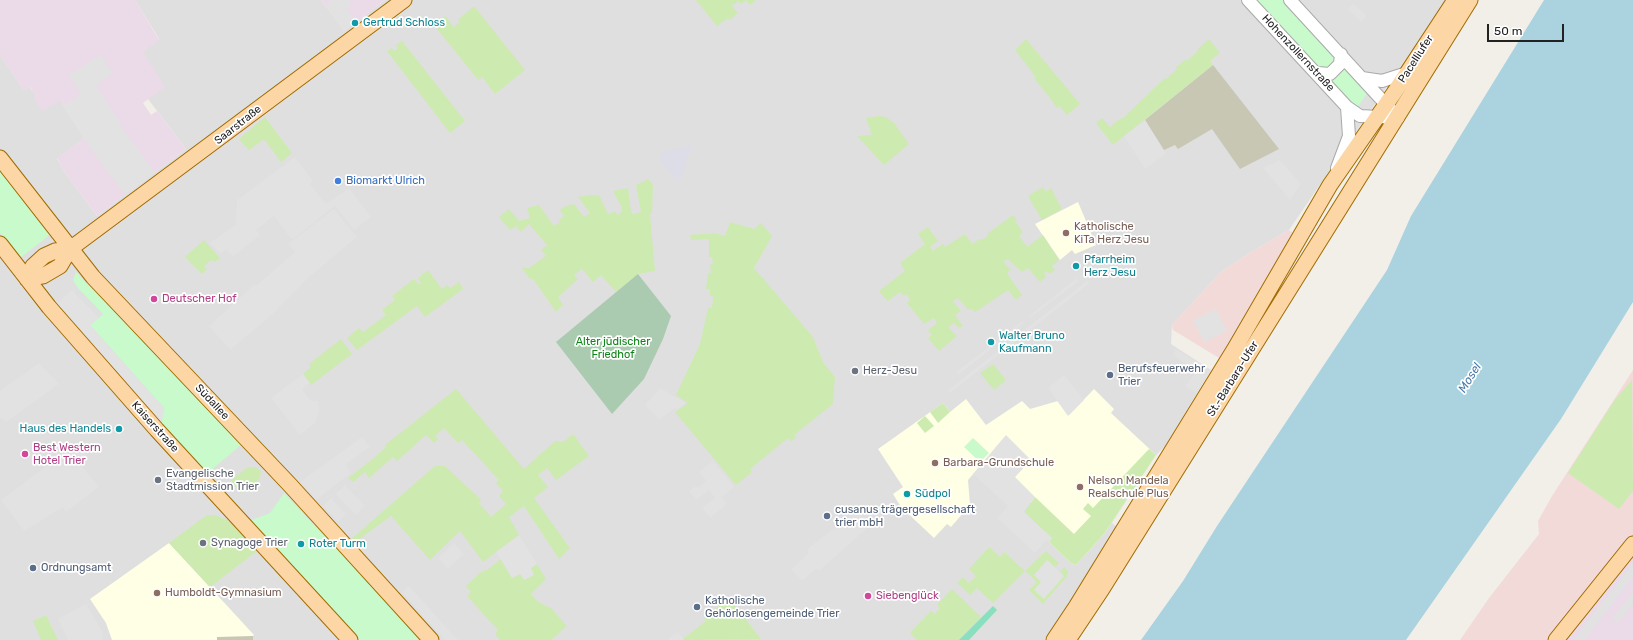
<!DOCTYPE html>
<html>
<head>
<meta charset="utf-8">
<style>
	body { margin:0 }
	#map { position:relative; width:1633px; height:640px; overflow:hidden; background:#f2efe9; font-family:Rubik,sans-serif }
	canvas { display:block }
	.scale { position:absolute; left:1487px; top:24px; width:77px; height:18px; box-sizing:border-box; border:2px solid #222; border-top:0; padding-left:5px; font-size:12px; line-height:14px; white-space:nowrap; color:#222; -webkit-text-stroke:3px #fff; paint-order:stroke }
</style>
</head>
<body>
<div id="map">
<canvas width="1633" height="640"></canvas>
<div class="scale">50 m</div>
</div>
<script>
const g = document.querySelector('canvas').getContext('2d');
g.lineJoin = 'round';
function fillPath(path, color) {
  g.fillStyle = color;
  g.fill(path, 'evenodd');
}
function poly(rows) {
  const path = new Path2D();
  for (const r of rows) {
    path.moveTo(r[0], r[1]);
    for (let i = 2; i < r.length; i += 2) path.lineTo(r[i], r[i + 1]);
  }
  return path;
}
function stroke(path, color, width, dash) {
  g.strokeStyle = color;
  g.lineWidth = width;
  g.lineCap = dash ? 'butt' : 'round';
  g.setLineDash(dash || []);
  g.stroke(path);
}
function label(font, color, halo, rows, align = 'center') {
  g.font = font + ' Rubik,sans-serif';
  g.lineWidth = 3.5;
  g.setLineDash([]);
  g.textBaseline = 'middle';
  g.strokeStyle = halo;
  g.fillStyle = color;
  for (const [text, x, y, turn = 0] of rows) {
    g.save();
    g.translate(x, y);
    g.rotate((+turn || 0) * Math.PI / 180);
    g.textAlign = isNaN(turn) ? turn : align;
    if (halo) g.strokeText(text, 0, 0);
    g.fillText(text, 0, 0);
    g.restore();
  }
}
const residential = poly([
	[135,0,321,0,344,31,385,0,1446,0,1289,230,1251,252,1221,272,1172,325,1171,344,1211,370,1165,446,1156,455,1112,523,1118,528,1045,640,0,640,0,55,24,90,29,87,36,95,60,100,84,138,57,159,61,164,60,166,97,216,186,149,148,99,143,52,159,39]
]);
const commercial = poly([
	[1289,230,1293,233,1219,358,1173,330,1172,325,1221,272,1251,252],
	[1633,370,1633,556,1565,640,1460,640,1489,598,1539,534,1538,521,1552,496]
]);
const industrial = poly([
	[0,0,135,0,159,40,143,52,165,87,143,103,151,115,157,111,186,149,97,216,60,166,61,164,57,158,84,138,60,101,42,111,34,98,35,95,30,87,24,91,0,55],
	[321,0,385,0,344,31],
	[1633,556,1633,640,1565,640]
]);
const education = poly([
	[1078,202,1096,245,1075,254,1072,250,1060,260,1035,224],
	[1094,389,1114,409,1111,413,1156,455,1104,534,1076,565,1071,563,1049,542,1052,538,1015,477,1006,436,968,480,970,505,951,527,947,524,934,538,901,507,893,494,903,487,878,449,943,403,950,412,966,399,986,425,1022,401,1030,409,1058,401,1069,415],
	[169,543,231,610,254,635,248,640,112,640,106,623,90,599]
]);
const construction = poly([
	[1213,65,1279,149,1240,169,1212,129,1178,149,1175,145,1164,150,1145,120],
	[253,636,253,640,217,640,217,637]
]);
const grass = poly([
	[696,0,756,0,750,5,746,0,741,4,738,1,732,6,738,13,730,20,728,18,717,26],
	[474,6,525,70,495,94,482,77,478,80,434,25,445,16,454,27,460,22,458,20],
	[1026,39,1080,104,1067,115,1059,106,1057,108,1053,102,1034,78,1036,77,1015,50],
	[1209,39,1220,53,1210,61,1213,65,1113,145,1096,123,1102,118,1110,127,1121,118,1122,119,1165,78,1166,79,1177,69,1176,67,1186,59,1187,61,1198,51,1197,50],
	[402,41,465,121,450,133,387,51,392,48,394,51,398,48,396,45],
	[879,116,886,117,894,123,909,144,884,165,857,136,872,135,866,118],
	[265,117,292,153,281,162,264,139,249,150,239,139],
	[648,179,653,185,652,213,650,214,655,271,638,274,616,292,601,275,593,282,582,269,574,275,578,279,558,297,563,305,556,312,534,280,529,278,522,268,529,268,546,256,541,250,547,245,529,224,521,232,516,226,510,230,499,217,509,209,519,221,530,218,527,208,539,205,554,226,560,222,559,220,564,216,560,210,566,206,574,204,584,217,590,213,578,197,591,195,599,195,608,214,615,211,617,215,622,212,622,208,613,191,628,188,631,211,633,214,641,212,636,185],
	[1043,187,1046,192,1051,188,1062,209,1042,220,1028,196],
	[1013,215,1017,220,1015,221,1023,232,1019,236,1027,247,1043,235,1059,260,1052,266,1055,270,1050,274,1047,271,1044,273,1046,277,1040,282,1028,268,1022,272,1008,259,1003,262,1011,270,1007,273,1022,295,1016,300,1008,290,975,312,972,309,968,310,958,298,953,301,961,311,955,315,963,326,959,328,954,323,948,327,957,336,939,351,928,338,932,335,928,330,937,323,934,318,924,324,907,303,910,300,907,294,904,296,900,292,888,301,879,291,905,271,900,263,925,244,918,234,928,227,938,241,930,247,933,251,943,244,945,247,965,234,972,244,980,239,982,240,988,236,987,234],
	[730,222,754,229,761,223,772,236,754,268,813,337,823,362,835,377,833,404,794,435,796,438,791,441,788,438,750,469,752,472,736,485,675,412,688,403,676,395,700,344,708,308,712,308,713,296,710,296,710,289,706,289,708,273,711,273,710,265,713,263,712,257,709,257,709,239,691,240,690,235,715,233,725,236],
	[204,240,220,258,215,262,211,260,204,266,207,269,202,274,185,257],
	[428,270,442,289,447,285,450,288,459,282,463,289,425,317,417,306,357,350,347,338,359,328,363,332,386,315,382,310,395,300,392,296,414,279,418,284,421,283,418,278],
	[341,339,352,354,311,385,303,374,311,367,309,364],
	[993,364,1006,380,994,390,980,373],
	[1632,380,1633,491,1619,509,1568,473,1614,401],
	[456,389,524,469,555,441,563,442,573,434,589,456,556,480,547,468,538,475,548,487,534,498,570,548,559,559,524,506,509,517,519,535,483,562,460,531,430,560,391,516,354,543,350,540,435,466,445,466,481,500,479,503,491,517,506,504,499,496,503,491,496,483,499,480,462,440,458,443,444,428,435,436,438,439,434,443,426,435,397,461,393,457,369,478,365,472,353,482,348,478,374,458,386,447,385,445],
	[943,403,950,412,938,423,930,412],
	[925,416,934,426,925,433,917,423],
	[1149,449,1156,455,1104,534,1076,565,1071,563,1049,542,1052,538,1024,512,1035,497,1074,534,1091,516,1083,509,1088,503,1093,508],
	[248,467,255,467,261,471,260,478,250,488,240,493,231,480],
	[207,515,214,515,228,520,257,551,210,587,169,543],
	[989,547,1000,557,1004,552,1025,571,1046,551,1059,563,1055,567,1047,560,1034,575,1041,582,1064,576,1060,572,1064,567,1068,571,1067,576,1043,604,1029,590,1037,582,1025,571,993,603,977,588,970,595,957,583,963,577,969,583,976,576,969,569],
	[501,559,512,578,537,564,546,579,531,594,538,602,551,608,567,626,551,640,500,640,495,634,498,630,467,596,471,592,466,586,481,572,487,570],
	[952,589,981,617,959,640,917,640,910,633,931,611,935,614,940,608,937,605],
	[729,598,761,639,684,640,683,639,706,621,704,618],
	[46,615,58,640,41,640,33,621]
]);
const cemetery = poly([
	[638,274,671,316,663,339,644,379,612,414,556,342]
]);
const park = poly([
	[1256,0,1284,0,1333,52,1333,64,1327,69,1317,66],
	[1345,66,1368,92,1357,108,1327,78,1339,75],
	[0,169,51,234,20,258,0,233],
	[76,272,215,415,242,444,203,477,161,425,164,408,90,325,103,314,78,288,73,280],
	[973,438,989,453,980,462,964,447],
	[284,493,423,640,358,640,249,521,270,513]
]);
const pitch = poly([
	[993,606,997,610,969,640,959,640]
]);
const parking = poly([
	[331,0,349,0,352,5,347,9,356,21,344,31,325,6],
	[1239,0,1243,0,1333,98,1331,100],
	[1353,3,1367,16,1361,22,1348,9],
	[101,55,113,73,96,85,128,136,155,173,125,195,88,145,63,106,81,95,69,75],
	[1145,120,1166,154,1145,169,1124,136],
	[295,157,313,181,310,184,326,204,349,188,371,217,354,230,335,206,292,240,274,216,256,230,260,235,233,257,226,249,221,254,210,243,236,224,237,200],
	[1280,160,1301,184,1290,200,1263,168],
	[334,209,357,237,307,279,273,314,230,350,209,326,246,292,255,284,257,285,295,252,288,244],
	[1077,278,1079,281,1030,318,1029,316],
	[1088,280,1090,283,950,393,947,391],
	[72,290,99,318,90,325,164,408,161,425,55,305],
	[1216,309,1227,331,1204,342,1193,320],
	[1022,321,1024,323,958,375,956,372],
	[1176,349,1211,370,1196,393,1185,386,1197,370,1173,355],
	[39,363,59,384,6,422,3,418,0,419,0,391],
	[303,374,310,383,302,389,311,401,318,401,319,411,315,423,300,435,271,398],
	[1064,375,1084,400,1068,416,1048,388],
	[660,388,686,403,677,409,675,408,659,420,645,405],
	[1006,435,1031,460,1015,477,1035,497,1024,512,1052,538,1049,542,1046,540,1035,553,997,518,1008,506,973,474],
	[362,437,370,447,346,464,351,473,316,500,300,482],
	[77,443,89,459,81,465,99,487,66,512,63,507,24,531,1,500],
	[713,461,734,487,722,497,727,504,710,518,702,508,715,498,709,490,696,500,689,491,696,486,698,488,706,481,699,472],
	[345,485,365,506,355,515,336,494],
	[331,498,346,514,338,522,323,506],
	[858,510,871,525,820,570,815,569,802,581,791,569,809,553,807,549],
	[519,535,537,564,531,568,534,575,524,580,520,574,512,578,496,552],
	[454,543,464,554,448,569,438,558],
	[1047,560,1064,576,1044,599,1034,590,1041,582,1034,575],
	[1633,563,1633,577,1584,640,1573,640],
	[408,586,410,587,458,640,445,640,422,615,402,592],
	[1633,592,1633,604,1618,623,1612,619],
	[86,604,102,631,103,640,68,640,58,619],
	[678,632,684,640,668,640,673,635]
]);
const plaza = poly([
	[692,145,681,179,675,179,659,159,662,152]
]);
const water = poly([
	[1544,0,1633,0,1633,302,1561,419,1406,640,1141,640,1183,581,1217,526,1387,270,1411,216]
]);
const minor = poly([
	[1248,0,1347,107,1360,116,1398,118],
	[1290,0,1392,111],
	[1318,73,1330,74,1340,64,1341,54],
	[1362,78,1382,81,1407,73],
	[1337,168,1349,136,1347,107]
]);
const major = poly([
	[0,158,93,277,290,485,431,640],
	[0,244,49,307,157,430,350,640],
	[27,279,43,276,60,266,70,249,404,0],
	[27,279,33,266,44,256,55,251,70,249],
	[1054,640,1076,607,1234,350,1330,185,1394,93,1455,0],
	[1068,640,1102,589,1470,0],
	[1556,640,1633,544]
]);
const markers = [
	[355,23,4,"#0f9aa8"],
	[338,181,4,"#3f7fe0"],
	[1066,233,4,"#8d6e63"],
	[1076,266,4,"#0f9aa8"],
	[154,299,4,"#d1479c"],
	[991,342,4,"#0f9aa8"],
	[855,371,4,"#6b7280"],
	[1110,375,4,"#5c6f8a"],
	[119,429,4,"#0f9aa8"],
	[25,454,4,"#d1479c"],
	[935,463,4,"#8d6e63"],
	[158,480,4,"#6b7280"],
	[1080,487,4,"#8d6e63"],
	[907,494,4,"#0f9aa8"],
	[827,516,4,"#5c6f8a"],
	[203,543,4,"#6b7280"],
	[301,544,4,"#0f9aa8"],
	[33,568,4,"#5c6f8a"],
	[157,593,4,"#8d6e63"],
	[868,596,4,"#d1479c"],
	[697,607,4,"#5c6f8a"]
];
const cultureNames = [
	["Gertrud Schloss",363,23],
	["Pfarrheim",1084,260],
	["Herz Jesu",1084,273],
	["Walter Bruno",999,336],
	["Kaufmann",999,349],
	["Haus des Handels",111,429,"right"],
	["Südpol",915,494],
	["Roter Turm",309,544]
];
const streetNames = [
	["Hohenzollernstraße",1298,53,47],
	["Pacelliufer",1416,59,-57],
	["Saarstraße",238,125,-38],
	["St.-Barbara-Ufer",1233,379,-58],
	["Südallee",212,402,47],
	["Kaiserstraße",155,427,48]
];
const shopNames = [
	["Biomarkt Ulrich",346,181]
];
const educationNames = [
	["Katholische",1074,227],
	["KiTa Herz Jesu",1074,240],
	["Barbara-Grundschule",943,463],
	["Nelson Mandela",1088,481],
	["Realschule Plus",1088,494],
	["Humboldt-Gymnasium",165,593]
];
const hotelNames = [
	["Deutscher Hof",162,299],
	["Best Western",33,448],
	["Hotel Trier",33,461],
	["Siebenglück",876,596]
];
const parkNames = [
	["Alter jüdischer",613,342],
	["Friedhof",613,355]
];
const serviceNames = [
	["Berufsfeuerwehr",1118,369],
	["Trier",1118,382],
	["cusanus trägergesellschaft",835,510],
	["trier mbH",835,523],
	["Ordnungsamt",41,568],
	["Katholische",705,601],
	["Gehörlosengemeinde Trier",705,614]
];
const worshipNames = [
	["Herz-Jesu",863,371],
	["Evangelische",166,474],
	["Stadtmission Trier",166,487],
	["Synagoge Trier",211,543]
];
const waterNames = [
	["Mosel",1470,378,-58]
];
fillPath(residential, '#e0dfdf');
fillPath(commercial, '#f2dad9');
fillPath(industrial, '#ebdbe8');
fillPath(education, '#ffffe5');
fillPath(construction, '#c7c7b4');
fillPath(grass, '#cdebb0');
fillPath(cemetery, '#aacbaf');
fillPath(park, '#c8facc');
fillPath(pitch, '#88e0be');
fillPath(parking, '#e2e2e2');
fillPath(plaza, '#dddde8');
fillPath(water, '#aad3df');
stroke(minor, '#a9a9a9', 14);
stroke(major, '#a06b00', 17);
stroke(minor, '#fff', 12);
stroke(major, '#fcd6a4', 15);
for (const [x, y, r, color] of markers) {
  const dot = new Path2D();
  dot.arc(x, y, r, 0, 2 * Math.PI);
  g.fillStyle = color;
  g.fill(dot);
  stroke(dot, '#fff', 1.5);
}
label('11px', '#0d838f', '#fff', cultureNames, 'left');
label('11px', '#222', '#fff', streetNames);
label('11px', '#366cbe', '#fff', shopNames, 'left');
label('11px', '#785e54', '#fff', educationNames, 'left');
label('11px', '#b23c85', '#fff', hotelNames, 'left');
label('11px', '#0c8416', '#fff', parkNames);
label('11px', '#4e5e75', '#fff', serviceNames, 'left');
label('11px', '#5b616d', '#fff', worshipNames, 'left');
label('italic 12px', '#4a7aab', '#fff', waterNames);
</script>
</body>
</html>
